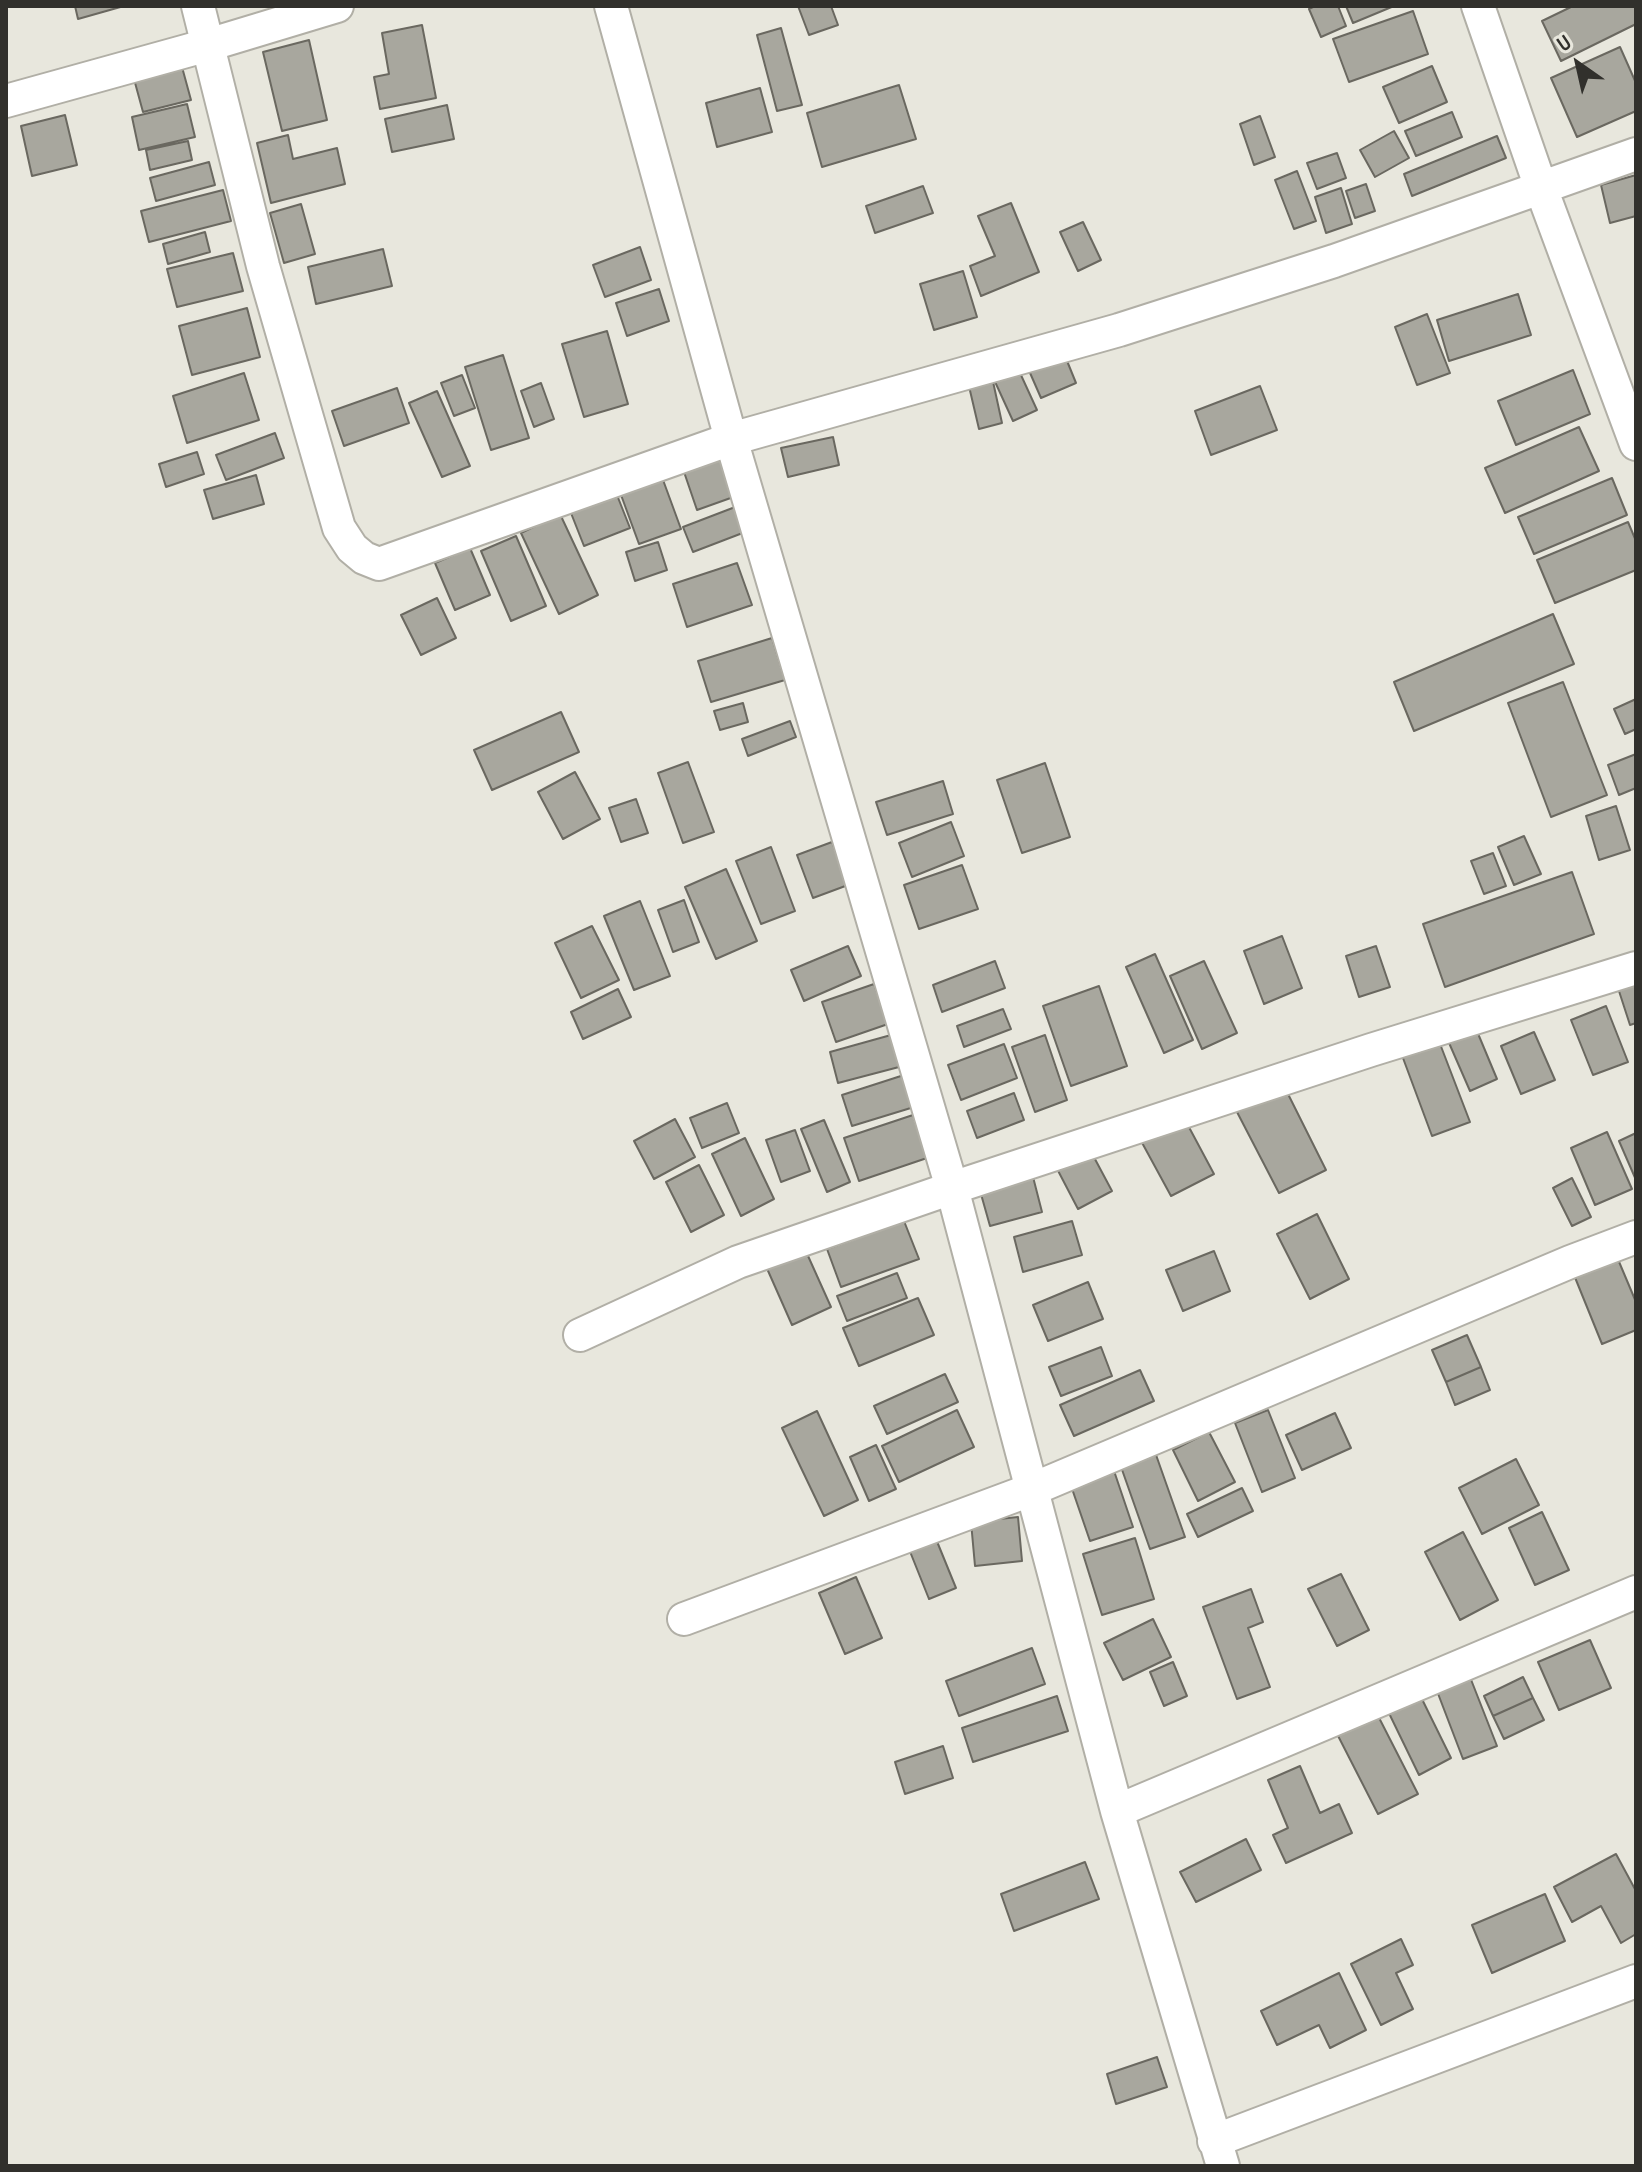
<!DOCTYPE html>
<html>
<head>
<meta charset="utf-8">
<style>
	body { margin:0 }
	#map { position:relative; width:1642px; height:2172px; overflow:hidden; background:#e8e7dd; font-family:"Sofia Sans Condensed",sans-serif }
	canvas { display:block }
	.frame { position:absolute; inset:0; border:8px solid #31302c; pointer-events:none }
	.north { position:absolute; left:1538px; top:24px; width:80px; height:80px; -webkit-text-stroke:6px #e8e7dd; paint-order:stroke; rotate:326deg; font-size:22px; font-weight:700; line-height:32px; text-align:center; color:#31302c }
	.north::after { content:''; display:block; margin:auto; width:28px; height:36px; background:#31302c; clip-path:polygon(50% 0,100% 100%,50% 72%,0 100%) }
</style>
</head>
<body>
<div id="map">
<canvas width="1642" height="2172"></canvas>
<div class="frame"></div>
<div class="north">U</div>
</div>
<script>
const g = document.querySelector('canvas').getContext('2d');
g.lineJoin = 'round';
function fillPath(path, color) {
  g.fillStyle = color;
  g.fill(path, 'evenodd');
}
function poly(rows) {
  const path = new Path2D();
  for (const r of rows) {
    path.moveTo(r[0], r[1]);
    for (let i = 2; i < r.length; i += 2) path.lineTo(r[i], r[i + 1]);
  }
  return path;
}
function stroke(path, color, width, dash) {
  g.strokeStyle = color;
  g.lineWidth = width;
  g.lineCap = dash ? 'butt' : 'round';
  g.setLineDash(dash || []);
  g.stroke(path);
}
const building = poly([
	[75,6,124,6,78,19,75,6],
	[798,6,831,6,838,25,809,35,798,6],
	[1315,6,1338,6,1346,26,1321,37,1309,9,1315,6],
	[1346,6,1394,6,1353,23,1346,6],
	[1573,6,1636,6,1636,24,1561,61,1542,21,1573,6],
	[1413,11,1428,54,1349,82,1333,39,1413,11],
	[422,25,436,98,380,109,374,77,389,74,382,33,422,25],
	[781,28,802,105,777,111,757,35,781,28],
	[309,40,327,120,282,131,263,52,309,40],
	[1620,47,1636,83,1636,111,1577,137,1551,78,1620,47],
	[179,56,191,100,143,112,131,68,179,56],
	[1432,66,1447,102,1399,123,1383,87,1432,66],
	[899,85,916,139,822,167,807,113,899,85],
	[760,88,772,132,717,147,706,103,760,88],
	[187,104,195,137,139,150,132,117,187,104],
	[447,105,454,139,392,152,385,119,447,105],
	[1452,112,1462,137,1416,156,1405,131,1452,112],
	[65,115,77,165,32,176,21,126,65,115],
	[1260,116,1275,157,1254,165,1240,124,1260,116],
	[1394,131,1409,158,1375,177,1360,150,1394,131],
	[288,135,293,159,337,148,345,184,271,203,257,143,288,135],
	[1497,136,1506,158,1412,196,1404,174,1497,136],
	[188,141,192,160,150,170,146,150,188,141],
	[1337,153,1346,178,1317,189,1307,163,1337,153],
	[209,162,215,185,156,201,150,178,209,162],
	[1297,171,1316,221,1294,229,1275,180,1297,171],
	[1636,175,1636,216,1610,223,1601,185,1636,175],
	[1366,184,1375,211,1355,218,1346,191,1366,184],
	[923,186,933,213,875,233,866,206,923,186],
	[1341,188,1352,224,1326,233,1315,197,1341,188],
	[223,190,231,221,149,242,141,211,223,190],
	[1011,203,1039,272,981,296,970,266,995,256,978,216,1011,203],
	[301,204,315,254,284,263,270,213,301,204],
	[1083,222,1101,260,1078,271,1060,232,1083,222],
	[205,232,210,252,168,264,163,244,205,232],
	[640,247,651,280,605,297,593,265,640,247],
	[383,249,392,286,316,304,308,267,383,249],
	[233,253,243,291,177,307,167,269,233,253],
	[963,271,977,317,934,330,920,284,963,271],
	[659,289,669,321,627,336,616,303,659,289],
	[1518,294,1531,335,1449,361,1437,320,1518,294],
	[247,308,260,357,192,375,179,326,247,308],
	[1427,314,1450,373,1417,385,1395,327,1427,314],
	[607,331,628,404,584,417,562,344,607,331],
	[1063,351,1076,383,1041,398,1027,366,1063,351],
	[503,355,529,438,491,450,465,367,503,355],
	[1015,362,1037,410,1013,421,991,373,1015,362],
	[1573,370,1590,414,1516,445,1498,401,1573,370],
	[244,373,259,420,187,443,173,396,244,373],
	[462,375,475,408,454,416,441,383,462,375],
	[992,377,1002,423,979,429,968,382,992,377],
	[541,383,554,419,534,427,521,391,541,383],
	[1260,386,1277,430,1211,455,1195,411,1260,386],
	[397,388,409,423,344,446,332,411,397,388],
	[437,391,470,466,442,477,409,403,437,391],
	[1579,427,1599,471,1505,513,1485,468,1579,427],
	[275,433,284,458,226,480,216,455,275,433],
	[833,437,839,465,788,477,781,448,833,437],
	[197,452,204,474,166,487,159,464,197,452],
	[726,455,739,495,697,510,683,469,726,455],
	[659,469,681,529,639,544,617,484,659,469],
	[256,475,264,504,213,519,204,490,256,475],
	[1612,478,1627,515,1534,554,1518,517,1612,478],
	[615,490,630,528,584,546,569,508,615,490],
	[743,504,753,529,693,552,683,527,743,504],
	[560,514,598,595,559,614,521,533,560,514],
	[1628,522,1636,541,1636,570,1555,603,1537,560,1628,522],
	[516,536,546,606,511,621,481,551,516,536],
	[658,542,667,570,635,581,626,552,658,542],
	[470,548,490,595,455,610,435,563,470,548],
	[737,563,752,605,687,627,673,584,737,563],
	[437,598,456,638,421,655,401,615,437,598],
	[1553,614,1574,664,1414,731,1394,682,1553,614],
	[772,638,785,680,711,702,698,661,772,638],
	[1563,682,1607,795,1551,817,1508,703,1563,682],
	[1636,699,1636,729,1625,734,1614,709,1636,699],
	[743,703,748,722,720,730,714,711,743,703],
	[561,712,579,752,492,790,474,750,561,712],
	[790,721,796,737,748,756,742,739,790,721],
	[1636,754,1636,788,1619,795,1608,765,1636,754],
	[688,762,714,832,683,843,658,773,688,762],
	[1045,763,1070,837,1022,853,997,780,1045,763],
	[575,772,600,819,563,839,538,792,575,772],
	[943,781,953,814,887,835,876,802,943,781],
	[636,799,648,833,621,842,609,808,636,799],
	[1616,806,1630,850,1599,860,1586,816,1616,806],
	[951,822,964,856,912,877,899,843,951,822],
	[1524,836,1541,874,1514,885,1498,847,1524,836],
	[832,842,848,885,813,898,797,855,832,842],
	[771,847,795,911,761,924,736,861,771,847],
	[1493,853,1506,886,1484,894,1471,861,1493,853],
	[962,865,978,909,919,929,904,885,962,865],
	[726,869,757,941,716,959,685,887,726,869],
	[1572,872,1594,934,1445,987,1423,924,1572,872],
	[684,900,699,942,673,952,658,910,684,900],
	[640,901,670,976,634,990,604,916,640,901],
	[592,926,619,980,581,998,555,943,592,926],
	[1282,936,1302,988,1264,1004,1244,951,1282,936],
	[848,946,861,976,804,1001,791,970,848,946],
	[1376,946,1390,987,1359,997,1346,956,1376,946],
	[1155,954,1193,1040,1164,1053,1126,967,1155,954],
	[995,961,1005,988,942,1012,933,985,995,961],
	[1204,961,1237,1033,1202,1049,1170,976,1204,961],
	[1636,982,1636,1023,1630,1025,1618,988,1636,982],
	[874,984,888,1024,836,1042,822,1002,874,984],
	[1099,986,1127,1066,1071,1086,1043,1006,1099,986],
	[618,989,631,1017,583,1039,571,1012,618,989],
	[1606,1006,1628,1062,1593,1075,1571,1020,1606,1006],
	[1003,1009,1011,1029,964,1047,957,1026,1003,1009],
	[1474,1024,1497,1079,1470,1091,1446,1036,1474,1024],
	[1534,1032,1555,1080,1521,1094,1501,1046,1534,1032],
	[891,1035,899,1067,838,1083,830,1052,891,1035],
	[1045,1035,1067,1100,1035,1112,1012,1047,1045,1035],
	[1437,1036,1470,1122,1432,1136,1400,1050,1437,1036],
	[1004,1044,1017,1078,961,1100,948,1065,1004,1044],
	[904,1075,914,1107,852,1126,842,1095,904,1075],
	[1285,1088,1326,1170,1279,1193,1237,1112,1285,1088],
	[1014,1093,1024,1120,977,1138,967,1111,1014,1093],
	[727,1103,739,1133,702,1148,690,1118,727,1103],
	[913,1115,927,1158,859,1181,844,1138,913,1115],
	[1183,1116,1214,1174,1171,1196,1140,1139,1183,1116],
	[675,1119,695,1157,654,1179,634,1141,675,1119],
	[824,1120,850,1182,827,1192,801,1129,824,1120],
	[795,1130,810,1171,781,1182,766,1140,795,1130],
	[1607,1132,1632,1189,1595,1205,1571,1148,1607,1132],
	[1636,1133,1636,1180,1619,1141,1636,1133],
	[745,1138,774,1199,741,1216,712,1154,745,1138],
	[1088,1146,1112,1191,1078,1209,1054,1163,1088,1146],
	[699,1165,724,1215,691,1232,666,1182,699,1165],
	[1032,1173,1042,1212,990,1226,979,1187,1032,1173],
	[1572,1178,1591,1217,1572,1226,1553,1188,1572,1178],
	[1317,1214,1349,1279,1310,1299,1277,1234,1317,1214],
	[904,1221,919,1259,841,1287,827,1249,904,1221],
	[1072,1221,1082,1255,1023,1272,1014,1237,1072,1221],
	[804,1247,831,1307,792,1325,765,1264,804,1247],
	[1214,1251,1230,1291,1183,1311,1166,1270,1214,1251],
	[1617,1257,1636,1302,1636,1330,1602,1344,1574,1275,1617,1257],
	[897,1273,907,1298,847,1321,837,1296,897,1273],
	[1088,1282,1103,1319,1048,1341,1033,1305,1088,1282],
	[918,1298,934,1335,859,1366,843,1328,918,1298],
	[1467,1335,1481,1367,1446,1382,1432,1350,1467,1335],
	[1101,1347,1112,1376,1061,1396,1049,1367,1101,1347],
	[1481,1367,1490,1390,1455,1405,1446,1382,1481,1367],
	[1140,1370,1154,1401,1074,1436,1060,1405,1140,1370],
	[945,1374,958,1402,887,1434,874,1406,945,1374],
	[957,1410,974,1447,899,1482,882,1446,957,1410],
	[1268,1410,1295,1478,1262,1492,1235,1423,1268,1410],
	[817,1411,858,1500,824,1516,782,1428,817,1411],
	[1335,1413,1351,1448,1302,1470,1286,1435,1335,1413],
	[1209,1432,1235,1482,1198,1501,1173,1450,1209,1432],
	[876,1445,896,1489,869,1501,850,1457,876,1445],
	[1155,1452,1185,1537,1150,1549,1120,1464,1155,1452],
	[1516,1459,1539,1505,1482,1534,1459,1488,1516,1459],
	[1111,1462,1133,1527,1090,1541,1068,1477,1111,1462],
	[1242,1488,1253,1511,1198,1537,1187,1514,1242,1488],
	[1542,1512,1569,1570,1535,1585,1509,1528,1542,1512],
	[1018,1517,1022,1561,975,1566,971,1522,1018,1517],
	[1463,1532,1498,1600,1460,1620,1425,1552,1463,1532],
	[1135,1538,1154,1599,1102,1615,1083,1554,1135,1538],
	[936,1539,956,1588,929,1599,909,1549,936,1539],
	[1341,1574,1369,1630,1337,1646,1308,1589,1341,1574],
	[856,1577,882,1638,845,1654,819,1593,856,1577],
	[1251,1589,1263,1622,1248,1628,1270,1687,1237,1699,1203,1607,1251,1589],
	[1153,1619,1171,1657,1123,1680,1104,1643,1153,1619],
	[1590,1640,1611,1688,1559,1710,1538,1662,1590,1640],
	[1032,1648,1045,1684,959,1716,946,1681,1032,1648],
	[1173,1662,1187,1696,1164,1706,1150,1672,1173,1662],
	[1470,1677,1497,1746,1463,1759,1437,1691,1470,1677],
	[1523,1677,1533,1698,1493,1716,1484,1696,1523,1677],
	[1417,1689,1451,1758,1419,1775,1385,1705,1417,1689],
	[1057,1696,1068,1731,973,1762,962,1728,1057,1696],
	[1533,1698,1544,1720,1504,1739,1493,1716,1533,1698],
	[1373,1706,1418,1794,1378,1814,1333,1726,1373,1706],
	[943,1746,953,1778,905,1794,895,1762,943,1746],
	[1300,1766,1320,1813,1339,1804,1352,1833,1286,1863,1273,1835,1288,1828,1268,1780,1300,1766],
	[1246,1839,1261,1870,1196,1902,1180,1872,1246,1839],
	[1616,1854,1636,1891,1636,1934,1621,1943,1601,1906,1572,1922,1554,1887,1616,1854],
	[1085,1862,1099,1899,1014,1931,1001,1894,1085,1862],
	[1545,1894,1565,1941,1492,1973,1472,1925,1545,1894],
	[1401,1939,1413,1965,1396,1973,1413,2009,1381,2025,1351,1964,1401,1939],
	[1339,1973,1366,2030,1330,2048,1319,2025,1277,2045,1261,2011,1339,1973],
	[1157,2057,1167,2087,1116,2104,1107,2074,1157,2057]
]);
const street = poly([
	[198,6,263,266,339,528,352,548,364,558,379,564,731,439,1119,330,1334,261,1636,154],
	[611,6,731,439,952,1188,1117,1811,1223,2166],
	[1478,6,1541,188,1636,444],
	[6,101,208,45,337,6],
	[580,1335,738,1262,952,1188,1371,1050,1636,968],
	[684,1619,1033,1489,1570,1262,1636,1237],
	[1117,1811,1636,1592],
	[1214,2141,1636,1981]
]);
fillPath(building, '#a8a79e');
stroke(building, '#6a6860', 2);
stroke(street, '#b1afa6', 36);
stroke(street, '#fff', 32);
</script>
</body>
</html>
